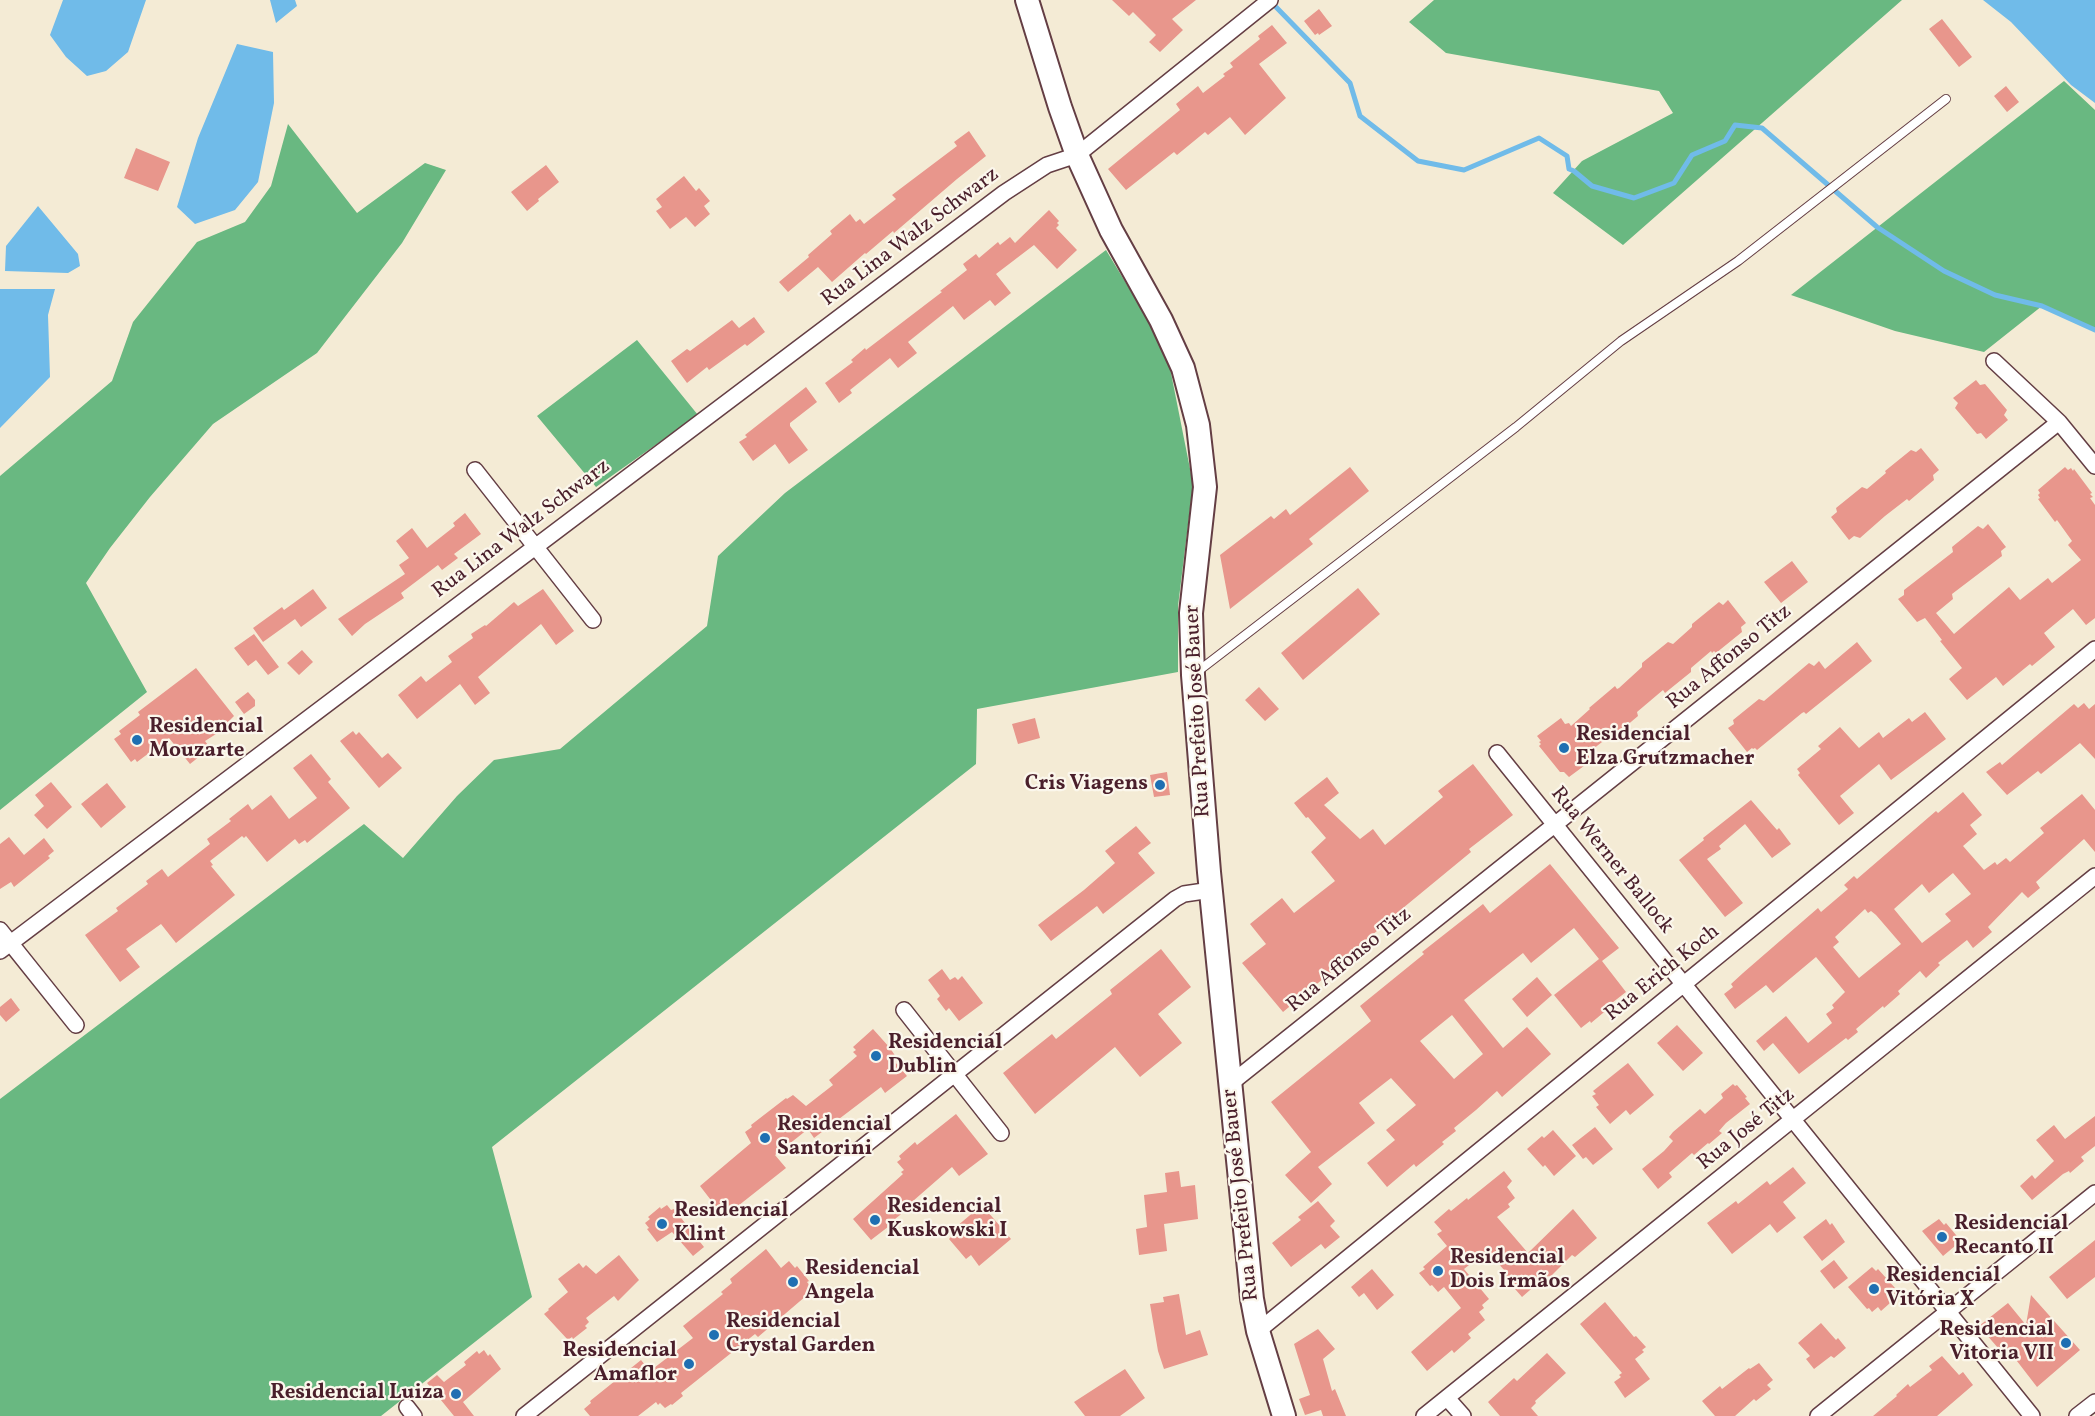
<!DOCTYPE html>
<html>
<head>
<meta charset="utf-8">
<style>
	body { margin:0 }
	canvas { display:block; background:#f4ebd5 }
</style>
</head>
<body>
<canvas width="2095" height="1416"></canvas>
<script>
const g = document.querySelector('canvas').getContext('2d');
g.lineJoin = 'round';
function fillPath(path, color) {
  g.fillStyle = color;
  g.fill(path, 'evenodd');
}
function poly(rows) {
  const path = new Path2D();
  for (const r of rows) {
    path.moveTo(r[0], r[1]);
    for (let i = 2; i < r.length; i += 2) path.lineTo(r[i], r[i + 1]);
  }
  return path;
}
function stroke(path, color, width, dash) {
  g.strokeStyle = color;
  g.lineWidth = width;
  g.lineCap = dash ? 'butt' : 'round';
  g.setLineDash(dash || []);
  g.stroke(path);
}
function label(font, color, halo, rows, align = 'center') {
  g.font = font + ' Vollkorn,serif';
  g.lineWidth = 4.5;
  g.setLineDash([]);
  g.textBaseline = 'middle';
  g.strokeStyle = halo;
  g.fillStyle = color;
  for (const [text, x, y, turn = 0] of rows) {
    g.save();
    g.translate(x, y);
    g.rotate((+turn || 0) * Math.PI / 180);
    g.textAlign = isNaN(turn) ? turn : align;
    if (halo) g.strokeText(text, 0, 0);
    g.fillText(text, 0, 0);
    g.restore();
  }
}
const forest = poly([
	[1434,0,1902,0,1623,245,1553,193,1582,161,1673,113,1659,91,1446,53,1409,22],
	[2064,81,2095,110,2095,330,2042,306,1984,352,1895,331,1791,295],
	[288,124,357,213,425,163,446,170,402,243,317,353,213,424,150,497,110,548,86,583,147,692,0,810,0,476,112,381,133,322,197,242,245,222,271,186],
	[1106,250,1147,318,1170,368,1193,484,1178,606,1178,672,977,709,976,764,492,1147,532,1297,381,1416,0,1416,0,1099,364,824,403,858,457,796,494,760,560,749,707,626,718,556,785,493],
	[637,340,698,415,596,487,537,416]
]);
const water = poly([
	[63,0,146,0,128,52,106,71,87,76,66,57,50,35],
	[270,0,295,0,297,6,276,23],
	[1983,0,2095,0,2095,103,2071,85,2011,22],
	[237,44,273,52,274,103,258,182,235,210,195,224,177,207,198,138],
	[38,206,78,254,80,266,68,273,5,271,6,246],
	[0,289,55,289,48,315,50,377,0,428]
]);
const stream = poly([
	[1275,6,1350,83,1360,116,1418,161,1464,170,1539,138,1567,156,1569,169,1574,171,1592,186,1634,198,1674,183,1692,155,1725,141,1735,125,1762,128,1877,227,1944,271,1995,295,2042,306,2095,330]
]);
const building = poly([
	[1112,0,1196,0,1172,19,1183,30,1160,52,1149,42,1156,35,1133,12,1129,16],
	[1319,9,1332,26,1319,35,1318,33,1315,35,1304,21],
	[1942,19,1972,57,1959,67,1929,29],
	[1272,25,1287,43,1259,64,1286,98,1245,135,1230,117,1208,135,1205,132,1177,155,1174,152,1126,190,1108,169,1180,110,1176,104,1198,86,1203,93,1225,76,1223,74,1233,67,1230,63,1260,39,1258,36],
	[2006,86,2019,102,2007,112,1994,96],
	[969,131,986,156,957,179,894,233,893,231,866,254,865,253,832,282,818,267,788,292,779,282,809,257,808,255,832,234,830,231,850,214,856,222,860,219,864,224,896,199,892,195,957,146,954,142],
	[136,148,170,162,158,191,124,178],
	[546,165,559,182,538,199,539,201,527,211,511,192],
	[684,176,696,191,699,188,710,201,704,206,710,214,695,227,686,217,670,229,656,211,662,207,656,199],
	[1049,210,1059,221,1057,223,1059,225,1056,228,1077,250,1057,269,1034,245,996,274,1011,293,995,306,990,300,964,320,953,306,908,342,917,353,898,368,890,358,850,390,852,393,839,403,825,383,853,362,851,360,865,348,866,350,942,292,940,291,967,270,963,264,976,254,979,258,998,242,1000,245,1010,237,1015,243],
	[754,317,765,332,747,346,745,344,709,370,707,367,687,383,671,361,687,349,690,351,732,320,739,328],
	[1976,380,1980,385,1985,384,2007,410,2004,415,2008,420,1986,439,1981,433,1977,434,1955,408,1958,403,1953,398],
	[806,387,817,402,790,423,790,426,808,450,789,464,775,444,753,461,739,442,747,437,745,435],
	[1921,448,1939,470,1933,475,1934,480,1909,501,1907,499,1885,516,1860,538,1854,536,1849,540,1831,517,1837,512,1836,508,1862,487,1867,489,1886,473,1885,471,1911,450,1916,452],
	[1350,467,1369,491,1309,539,1313,544,1230,609,1220,555,1271,516,1274,519,1286,509,1290,515],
	[2065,467,2068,470,2071,468,2073,471,2074,469,2092,493,2090,494,2093,497,2090,498,2095,505,2095,618,2086,625,2073,609,2044,633,2055,647,2032,666,2030,664,2003,686,1996,677,1967,700,1949,679,1962,668,1940,641,1942,640,1925,618,1917,622,1898,599,1904,595,1904,590,1953,552,1952,547,1978,526,1983,529,1988,524,2006,547,2001,551,2002,556,1952,594,1953,599,1936,613,1954,634,2009,587,2020,600,2048,578,2052,583,2081,560,2068,545,2072,541,2057,520,2055,522,2038,499,2040,498,2038,495,2040,493,2038,490],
	[465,513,481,534,454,554,458,558,442,570,438,565,401,593,404,598,365,624,352,636,338,619,405,574,399,565,409,558,396,541,412,528,427,548,455,526,453,523],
	[1792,561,1808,582,1781,603,1764,582],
	[1358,588,1380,614,1303,680,1281,653],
	[313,589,327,608,301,627,295,619,263,642,253,628,282,607,284,610],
	[543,589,574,631,556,645,541,624,478,677,490,693,475,705,460,684,417,719,398,695,421,676,426,682,452,662,448,656,473,638,471,634,485,625,486,626,514,602,518,606],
	[1728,600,1746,623,1741,627,1742,632,1716,653,1714,651,1712,653,1711,651,1691,668,1691,672,1665,693,1663,690,1637,712,1638,716,1612,738,1611,735,1588,753,1587,754,1592,760,1569,777,1564,772,1560,772,1539,746,1541,744,1539,742,1541,741,1537,736,1561,718,1565,724,1569,723,1571,726,1590,709,1589,708,1615,686,1617,689,1619,688,1642,667,1642,663,1668,642,1673,644,1692,627,1692,624,1719,602,1723,605],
	[254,634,279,667,268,675,256,660,248,666,234,648],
	[1857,642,1872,661,1806,714,1804,712,1802,713,1757,750,1755,748,1753,749,1752,748,1747,752,1728,728,1734,724,1733,720,1759,699,1764,701,1809,663,1814,666,1819,661,1825,669],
	[302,650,313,662,299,675,287,663],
	[196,668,234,716,216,734,205,741,210,748,190,764,169,738,137,762,135,759,131,762,114,739,121,734,119,731,140,715,138,712],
	[1259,687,1279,709,1265,721,1245,700],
	[248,692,255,700,255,706,244,714,235,702],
	[2084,703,2089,709,2095,704,2095,759,2080,743,2041,774,2038,771,2007,795,1986,772,2000,762,2002,765,2074,704,2078,708],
	[1925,712,1946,739,1891,780,1879,764,1840,796,1854,813,1839,825,1798,775,1800,773,1797,769,1821,749,1818,746,1840,727,1859,748,1879,732,1883,738,1909,718,1912,722],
	[1035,718,1040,738,1018,744,1012,724],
	[353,731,356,735,359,732,382,758,388,753,402,768,379,788,340,741],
	[311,754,331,779,328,782,350,808,307,843,305,840,299,844,295,839,267,862,246,836,244,838,242,836,210,861,213,865,211,866,235,895,176,943,161,924,126,949,140,967,120,982,85,935,118,911,116,908,148,884,146,881,162,869,168,877,210,844,207,839,231,821,229,819,248,804,252,810,271,795,289,819,317,798,293,768],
	[1473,764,1513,815,1469,849,1471,852,1403,908,1404,909,1345,957,1347,959,1283,1012,1242,963,1266,944,1250,924,1282,898,1294,913,1335,881,1311,852,1326,838,1308,817,1306,818,1294,803,1327,777,1339,793,1324,805,1360,839,1373,829,1385,845,1443,797,1438,791],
	[1167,772,1170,795,1154,797,1150,775],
	[51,782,72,807,47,829,34,815,44,806,35,795],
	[107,783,126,807,101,828,81,804],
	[1963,792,1982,815,1970,825,1977,834,1963,846,1984,870,1995,862,1997,865,2006,858,2010,862,2044,833,2040,828,2082,794,2095,810,2095,852,2084,839,2036,882,2040,888,2028,898,2022,892,1988,927,1992,932,1973,948,1967,940,1938,963,1940,965,1926,978,1920,971,1898,991,1900,994,1884,1008,1883,1006,1856,1029,1858,1032,1848,1040,1846,1038,1799,1074,1773,1043,1764,1051,1756,1041,1786,1016,1808,1043,1832,1023,1826,1014,1834,1008,1832,1005,1845,992,1816,957,1773,993,1766,985,1735,1009,1724,994,1733,987,1731,984,1743,973,1818,908,1821,912,1848,889,1844,885,1854,876,1857,879,1929,817,1936,811,1938,813],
	[1953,873,1971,894,1945,914,1951,921,1922,943,1894,909,1922,884,1929,893],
	[1865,909,1868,913,1871,911,1876,915,1901,944,1859,978,1833,947,1839,942,1835,937],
	[1751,800,1777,830,1779,828,1791,844,1772,858,1745,824,1719,846,1721,849,1707,859,1743,903,1725,917,1679,860,1704,840,1703,838],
	[1136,826,1151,843,1138,853,1155,873,1103,914,1097,906,1051,941,1038,925,1084,890,1115,863,1105,851],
	[9,837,24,855,44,838,54,851,48,856,50,858,14,887,11,882,0,889,0,844],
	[1550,864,1619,948,1602,961,1626,992,1608,1006,1609,1008,1591,1023,1590,1021,1581,1028,1554,995,1599,959,1574,928,1531,963,1523,953,1464,1000,1503,1048,1527,1027,1551,1054,1502,1097,1497,1091,1476,1110,1454,1128,1456,1131,1442,1142,1444,1144,1416,1167,1414,1164,1387,1187,1367,1163,1395,1140,1386,1130,1416,1105,1391,1078,1359,1103,1375,1123,1318,1167,1332,1184,1311,1203,1285,1175,1311,1152,1271,1102,1371,1021,1360,1006,1424,954,1422,952,1483,904,1490,913],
	[1452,1015,1483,1054,1454,1079,1420,1041],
	[1161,949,1191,987,1158,1014,1182,1043,1140,1077,1115,1047,1035,1114,1003,1073,1052,1034,1056,1039,1112,994,1110,990],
	[942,969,950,980,955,977,958,980,962,976,983,1003,959,1021,949,1008,946,1011,937,999,940,996,928,980],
	[1537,977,1552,995,1527,1017,1512,999],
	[11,998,20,1010,6,1022,0,1015,0,1007],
	[1677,1025,1703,1053,1683,1071,1657,1043],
	[873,1029,890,1048,898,1060,895,1062,907,1076,885,1093,881,1087,814,1138,808,1129,798,1137,775,1155,786,1168,724,1217,700,1186,751,1143,745,1132,752,1127,751,1125,786,1098,787,1099,793,1095,806,1106,833,1085,829,1080,857,1056,853,1052,856,1050,853,1047],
	[1628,1063,1654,1095,1630,1115,1626,1110,1610,1124,1596,1107,1599,1105,1592,1096,1596,1094,1593,1091],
	[1733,1084,1735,1086,1737,1085,1747,1097,1745,1098,1750,1104,1726,1123,1719,1131,1722,1133,1709,1144,1708,1143,1694,1155,1692,1153,1669,1173,1672,1177,1658,1189,1642,1169,1664,1151,1673,1141,1669,1137,1673,1132,1700,1109,1705,1114,1723,1098,1721,1094],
	[956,1114,988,1154,959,1176,952,1167,913,1201,915,1203,895,1219,897,1220,871,1240,853,1219,903,1174,901,1172,904,1170,897,1162,901,1159,899,1156,915,1142,917,1145],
	[2095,1116,2095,1146,2081,1157,2084,1161,2070,1173,2069,1171,2063,1174,2032,1200,2020,1186,2032,1175,2035,1179,2054,1161,2036,1140,2054,1125,2065,1139],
	[1595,1127,1613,1149,1593,1165,1586,1157,1583,1159,1572,1145],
	[1553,1130,1576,1156,1554,1176,1545,1165,1543,1167,1527,1149,1542,1136,1544,1138],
	[1793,1167,1806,1183,1783,1202,1796,1218,1777,1233,1770,1224,1732,1254,1707,1223,1736,1201,1738,1204,1767,1181,1770,1185],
	[1179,1171,1181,1187,1195,1185,1198,1219,1164,1224,1167,1251,1139,1255,1136,1229,1147,1227,1144,1195,1167,1192,1165,1173],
	[1504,1171,1512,1181,1507,1187,1515,1198,1508,1204,1510,1207,1497,1217,1528,1253,1573,1209,1597,1238,1575,1257,1572,1255,1550,1277,1548,1276,1539,1284,1538,1283,1522,1297,1502,1274,1505,1271,1487,1251,1464,1269,1489,1299,1482,1305,1484,1308,1479,1312,1485,1320,1468,1334,1471,1338,1454,1353,1452,1350,1427,1371,1411,1352,1461,1308,1444,1287,1438,1292,1432,1285,1430,1286,1419,1273,1425,1269,1423,1267,1447,1246,1437,1234,1442,1231,1434,1222,1449,1209,1451,1211,1467,1198,1468,1200],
	[1318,1201,1335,1221,1330,1226,1340,1237,1325,1249,1321,1244,1291,1267,1272,1243,1301,1220,1298,1217],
	[667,1205,671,1210,674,1209,704,1247,693,1256,672,1232,657,1242,647,1229,649,1228,645,1223,650,1219,648,1217,660,1207,661,1209],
	[982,1205,1011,1239,979,1266,971,1255,966,1259,949,1239,953,1235,950,1232],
	[1826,1219,1830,1225,1832,1223,1845,1242,1822,1261,1803,1237],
	[1939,1219,1944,1225,1946,1223,1961,1241,1943,1256,1922,1231],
	[2095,1240,2095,1277,2067,1299,2049,1277],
	[766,1249,781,1268,789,1261,795,1268,797,1266,809,1281,807,1282,813,1290,758,1337,755,1334,681,1393,683,1396,672,1405,671,1404,665,1408,660,1403,658,1405,656,1402,638,1416,590,1416,584,1409,591,1403,590,1401,641,1360,650,1371,693,1338,683,1326,723,1294,721,1292,732,1283,730,1279],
	[619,1255,639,1280,618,1301,614,1296,586,1318,589,1322,585,1326,587,1328,573,1339,572,1337,568,1340,544,1314,549,1310,548,1309,568,1292,558,1279,579,1263,583,1268,586,1265,596,1274],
	[1834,1260,1848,1278,1834,1289,1820,1271],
	[1872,1267,1876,1271,1878,1269,1895,1288,1893,1290,1898,1296,1881,1311,1878,1307,1872,1312,1869,1308,1867,1309,1848,1287],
	[1372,1269,1394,1295,1377,1310,1364,1293,1359,1297,1351,1287],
	[1179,1294,1186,1335,1200,1330,1208,1355,1164,1369,1158,1351,1150,1304,1164,1302,1163,1297],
	[2031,1295,2080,1350,2037,1387,2010,1352,2005,1356,1979,1326,2008,1303,2026,1325],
	[1605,1302,1634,1337,1636,1336,1646,1347,1642,1350,1644,1352,1635,1359,1650,1379,1625,1398,1614,1382,1621,1377,1619,1375,1622,1373,1580,1324],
	[1821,1323,1836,1340,1838,1338,1846,1348,1834,1358,1831,1356,1814,1369,1806,1359,1810,1356,1798,1343],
	[1318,1329,1335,1349,1323,1359,1332,1391,1335,1389,1346,1416,1323,1416,1321,1410,1305,1415,1299,1399,1310,1395,1294,1344],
	[484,1350,488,1356,490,1354,501,1369,463,1402,474,1416,454,1416,427,1383,437,1375,444,1382,466,1365,464,1362,477,1351,479,1354],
	[1547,1353,1566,1373,1535,1401,1536,1403,1531,1408,1538,1416,1500,1416,1488,1402,1514,1378,1517,1381],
	[1942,1356,1959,1375,1963,1372,1973,1385,1937,1416,1873,1416,1897,1396,1896,1395,1908,1384,1910,1387,1932,1370,1929,1366],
	[1759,1363,1773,1380,1767,1385,1771,1389,1756,1401,1754,1399,1735,1416,1715,1416,1702,1401,1720,1386,1722,1389,1749,1368,1750,1369],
	[1125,1369,1145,1398,1120,1416,1085,1416,1074,1402]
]);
const lane = poly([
	[1197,672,1516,427,1621,341,1738,261,1946,99]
]);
const street = poly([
	[1994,361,2059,422,2095,466],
	[475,470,593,620],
	[1497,753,2032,1416],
	[0,930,76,1025],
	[0,951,1004,193,1047,165,1077,155,1270,0],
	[904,1010,1001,1133],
	[1230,1084,2059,422],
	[1258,1331,2095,649],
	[1447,1398,1463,1416],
	[407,1407,414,1416],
	[524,1416,1175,899,1184,894,1211,890],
	[1424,1416,2095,876],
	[1818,1416,2095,1193],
	[2077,1416,2095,1402]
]);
const secondary = poly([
	[1027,0,1060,107,1077,155,1111,230,1161,320,1183,368,1198,425,1205,487,1191,613,1193,675,1209,872,1252,1299,1258,1331,1284,1416]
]);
const markers = [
	[137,740,6,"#1f6fb2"],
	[1564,748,6,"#1f6fb2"],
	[1160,785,6,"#1f6fb2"],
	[876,1056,6,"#1f6fb2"],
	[765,1138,6,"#1f6fb2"],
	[875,1220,6,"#1f6fb2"],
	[662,1224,6,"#1f6fb2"],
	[1942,1237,6,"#1f6fb2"],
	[1438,1271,6,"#1f6fb2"],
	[793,1282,6,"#1f6fb2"],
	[1874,1289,6,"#1f6fb2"],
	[714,1335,6,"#1f6fb2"],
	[2066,1343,6,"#1f6fb2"],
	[689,1364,6,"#1f6fb2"],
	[456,1394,6,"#1f6fb2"]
];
const streetNames = [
	["Rua Lina Walz Schwarz",911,238,-37],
	["Rua Lina Walz Schwarz",522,530,-37],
	["Rua Affonso Titz",1730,658,-39],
	["Rua Prefeito José Bauer",1199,711,-93],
	["Rua Werner Ballock",1611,861,51],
	["Rua Affonso Titz",1350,961,-39],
	["Rua Erich Koch",1663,974,-39],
	["Rua José Titz",1747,1130,-39],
	["Rua Prefeito José Bauer",1242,1195,-96]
];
const poiNames = [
	["Residencial",149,728],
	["Mouzarte",149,752],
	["Residencial",1576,736],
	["Elza Grutzmacher",1576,760],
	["Cris Viagens",1148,785,"right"],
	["Residencial",888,1044],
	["Dublin",888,1068],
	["Residencial",777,1126],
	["Santorini",777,1150],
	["Residencial",887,1208],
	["Kuskowski I",887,1232],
	["Residencial",674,1212],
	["Klint",674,1236],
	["Residencial",1954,1225],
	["Recanto II",1954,1249],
	["Residencial",1450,1259],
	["Dois Irmãos",1450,1283],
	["Residencial",805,1270],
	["Angela",805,1294],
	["Residencial",1886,1277],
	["Vitória X",1886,1301],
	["Residencial",726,1323],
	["Crystal Garden",726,1347],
	["Residencial",2054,1331,"right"],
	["Vitoria VII",2054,1355,"right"],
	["Residencial",677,1352,"right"],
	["Amaflor",677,1376,"right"],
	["Residencial Luiza",444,1394,"right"]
];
fillPath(forest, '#69b881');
fillPath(water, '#70bbe9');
stroke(stream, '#70bbe9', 5);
fillPath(building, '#e8968c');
stroke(lane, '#643e44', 10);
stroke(street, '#643e44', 18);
stroke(secondary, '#643e44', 26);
stroke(lane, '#fff', 8);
stroke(street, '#fff', 15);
stroke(secondary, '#fff', 22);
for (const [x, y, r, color] of markers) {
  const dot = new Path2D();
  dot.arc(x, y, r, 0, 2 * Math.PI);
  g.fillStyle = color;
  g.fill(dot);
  stroke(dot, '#fbf7ec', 2);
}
label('21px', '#4a1f2b', '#fbf7ec', streetNames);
label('bold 21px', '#4a1f2b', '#fbf7ec', poiNames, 'left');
</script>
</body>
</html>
